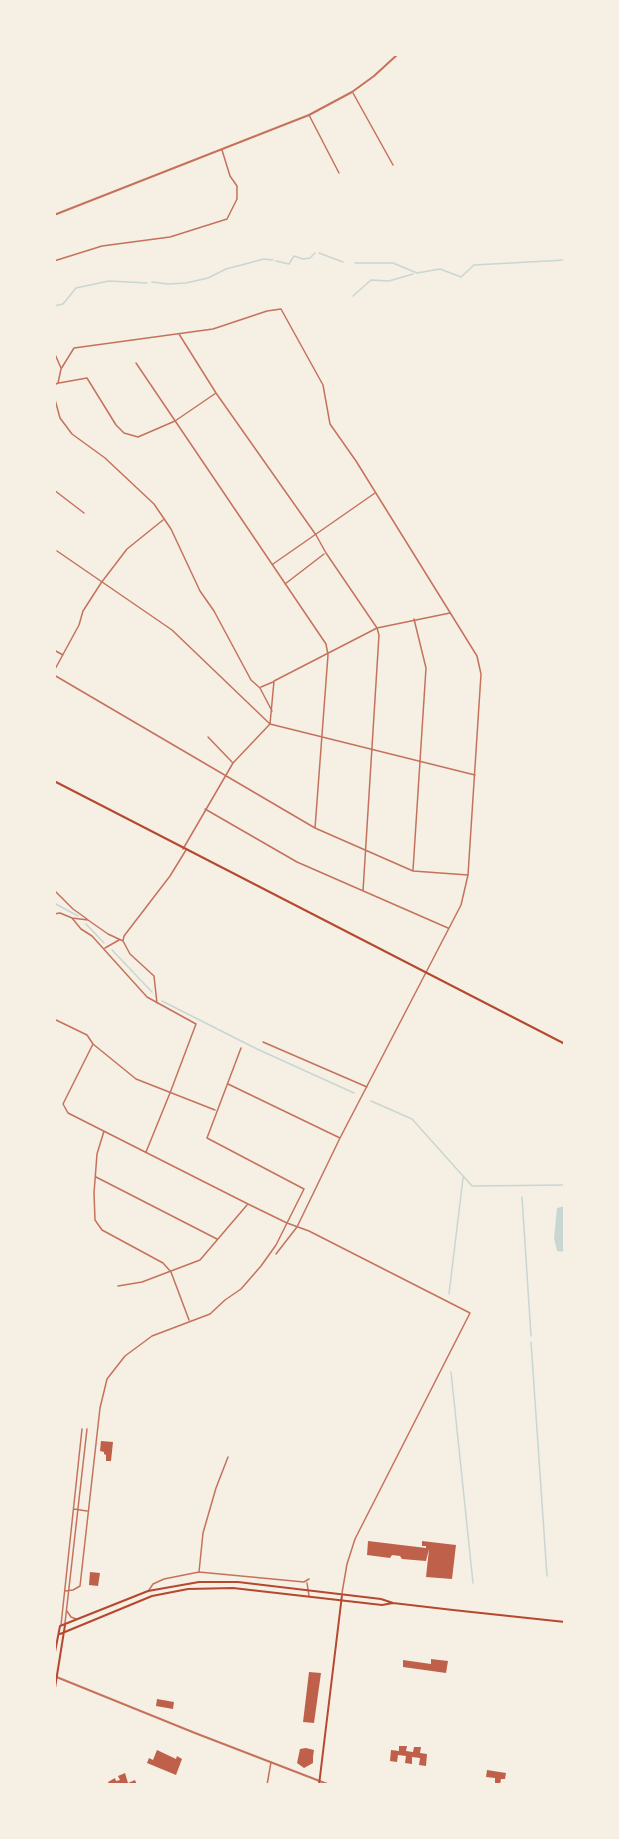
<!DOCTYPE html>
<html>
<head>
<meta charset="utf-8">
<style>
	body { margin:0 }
	#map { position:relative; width:619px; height:1839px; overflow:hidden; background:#f6efe4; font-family:"Fira Sans Condensed",sans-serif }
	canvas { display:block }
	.frame { position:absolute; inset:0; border:56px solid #f6efe4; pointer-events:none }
</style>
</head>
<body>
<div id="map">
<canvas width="619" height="1839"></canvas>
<div class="frame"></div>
</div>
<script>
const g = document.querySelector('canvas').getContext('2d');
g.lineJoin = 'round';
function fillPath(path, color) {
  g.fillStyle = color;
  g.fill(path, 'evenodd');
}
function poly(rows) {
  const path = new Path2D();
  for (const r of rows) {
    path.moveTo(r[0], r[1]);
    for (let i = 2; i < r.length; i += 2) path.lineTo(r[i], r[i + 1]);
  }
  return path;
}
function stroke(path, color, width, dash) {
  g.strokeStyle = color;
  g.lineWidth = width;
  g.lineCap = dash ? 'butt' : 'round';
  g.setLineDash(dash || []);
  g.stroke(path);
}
const water = poly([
	[565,1206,565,1252,557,1251,554,1238,557,1208]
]);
const stream = poly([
	[319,253,343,262],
	[276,261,289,264,294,256,303,259,310,258,315,253],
	[355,263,393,263,417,273,440,269,461,277,474,265,565,260],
	[152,282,168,284,186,283,208,278,226,269,264,259,273,260],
	[353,296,371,280,389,281,413,274],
	[54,306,63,304,76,288,109,281,147,283],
	[54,903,78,916],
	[86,924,104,943],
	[112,950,152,992],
	[162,1001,257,1049,354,1093],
	[371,1101,412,1119,472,1186,565,1185],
	[522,1197,531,1336],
	[449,1294,463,1178],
	[531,1342,547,1576],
	[451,1372,473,1583]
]);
const building = poly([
	[101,1441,113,1442,111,1461,106,1461,106,1455,104,1454,104,1452,100,1451],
	[368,1541,426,1548,426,1546,422,1546,422,1541,456,1545,452,1579,426,1577,429,1549,426,1561,402,1559,400,1556,392,1555,390,1558,367,1555],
	[90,1572,100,1573,98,1586,89,1585],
	[431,1659,448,1661,446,1673,403,1667,403,1660,431,1664],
	[309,1672,321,1673,314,1723,303,1722],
	[157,1699,174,1702,173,1709,156,1706],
	[399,1746,407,1746,406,1751,413,1752,414,1747,421,1747,420,1753,427,1754,426,1766,419,1765,420,1758,412,1757,412,1764,405,1763,406,1756,398,1755,397,1762,390,1761,391,1750,399,1751],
	[306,1748,314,1750,313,1757,313,1763,304,1768,297,1763,300,1749],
	[157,1750,176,1759,177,1756,182,1759,176,1775,147,1763,149,1758,153,1760],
	[487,1770,506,1773,505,1779,501,1779,500,1785,495,1785,495,1778,486,1777],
	[125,1773,128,1783,135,1780,137,1785,109,1785,108,1782,115,1778,116,1781,120,1780,118,1776]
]);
const minor = poly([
	[353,93,393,165],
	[309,115,339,173],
	[54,261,102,246,170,237,227,219,237,199,237,186,230,176,222,150],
	[179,334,216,393,316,535,326,553,377,628,379,635,363,891],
	[54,352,61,368],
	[136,363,326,644,328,655,315,828],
	[59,383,87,378,116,425,124,433,138,437,175,421,216,393],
	[54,385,58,383,61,369,74,348,213,329,267,311,281,309,323,385,330,424,356,461,477,656,481,674,468,875,461,905,340,1138,297,1227,276,1254],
	[54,396,60,418,72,434,105,458,154,504,171,529,200,591,214,611,251,680,260,688,272,711],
	[54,490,84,513],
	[57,551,172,630,270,724,233,763,183,849],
	[273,564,375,493],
	[285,584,324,554],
	[450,613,377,628,274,681,270,724,475,775],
	[54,650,63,655],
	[54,671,79,625,83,611,101,583,127,549,163,520],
	[54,675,315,828,413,871,468,875],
	[261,687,273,682],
	[208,737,232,762],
	[205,809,297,862,448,928],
	[413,870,426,668,414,619],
	[54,890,73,909,87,919],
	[54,914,60,913,72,918,88,920,108,934,123,941],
	[72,918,81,929,92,936,147,997,196,1024,170,1093,146,1152],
	[105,948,119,940],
	[157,1003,154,976,130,954,123,941,124,936,170,876,186,850],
	[54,1019,87,1035,93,1044,136,1079,215,1110],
	[263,1042,367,1087],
	[93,1044,63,1104,68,1113,248,1204,287,1223,309,1231,470,1313,355,1539,347,1564,342,1593],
	[228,1084,340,1138],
	[104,1131,97,1154,94,1193,95,1220,102,1230,163,1263,171,1272,189,1320],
	[96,1177,217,1239],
	[118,1286,142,1282,200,1260,247,1205],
	[74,1509,87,1511],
	[199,1572,304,1582,309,1579],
	[307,1583,309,1596],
	[149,1590,153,1584,164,1579,199,1572,203,1533,216,1488,228,1457],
	[65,1591,73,1590,80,1586,100,1408,107,1379,125,1356,152,1336,210,1314,225,1300,241,1289,261,1266,276,1245,304,1189,207,1138,241,1048],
	[67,1611,71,1617,76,1619],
	[65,1623,87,1429],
	[61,1625,82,1429],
	[267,1785,271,1762]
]);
const tertiary = poly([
	[54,215,309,115,352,92,374,76,398,54],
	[54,1676,195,1733,330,1785]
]);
const secondary = poly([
	[54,781,565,1044],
	[60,1634,152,1596,188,1589,233,1588,382,1605,393,1603],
	[54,1657,60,1626,65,1624,148,1591,199,1582,238,1582,381,1599,393,1603,453,1610,565,1622],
	[54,1694,65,1625],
	[319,1785,342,1595]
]);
fillPath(water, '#c9d6d2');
stroke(stream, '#c9d6d2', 1.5);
fillPath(building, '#bf614a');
stroke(minor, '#c5725c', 1.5);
stroke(tertiary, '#c5725c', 2);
stroke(secondary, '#b5482f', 2);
</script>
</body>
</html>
